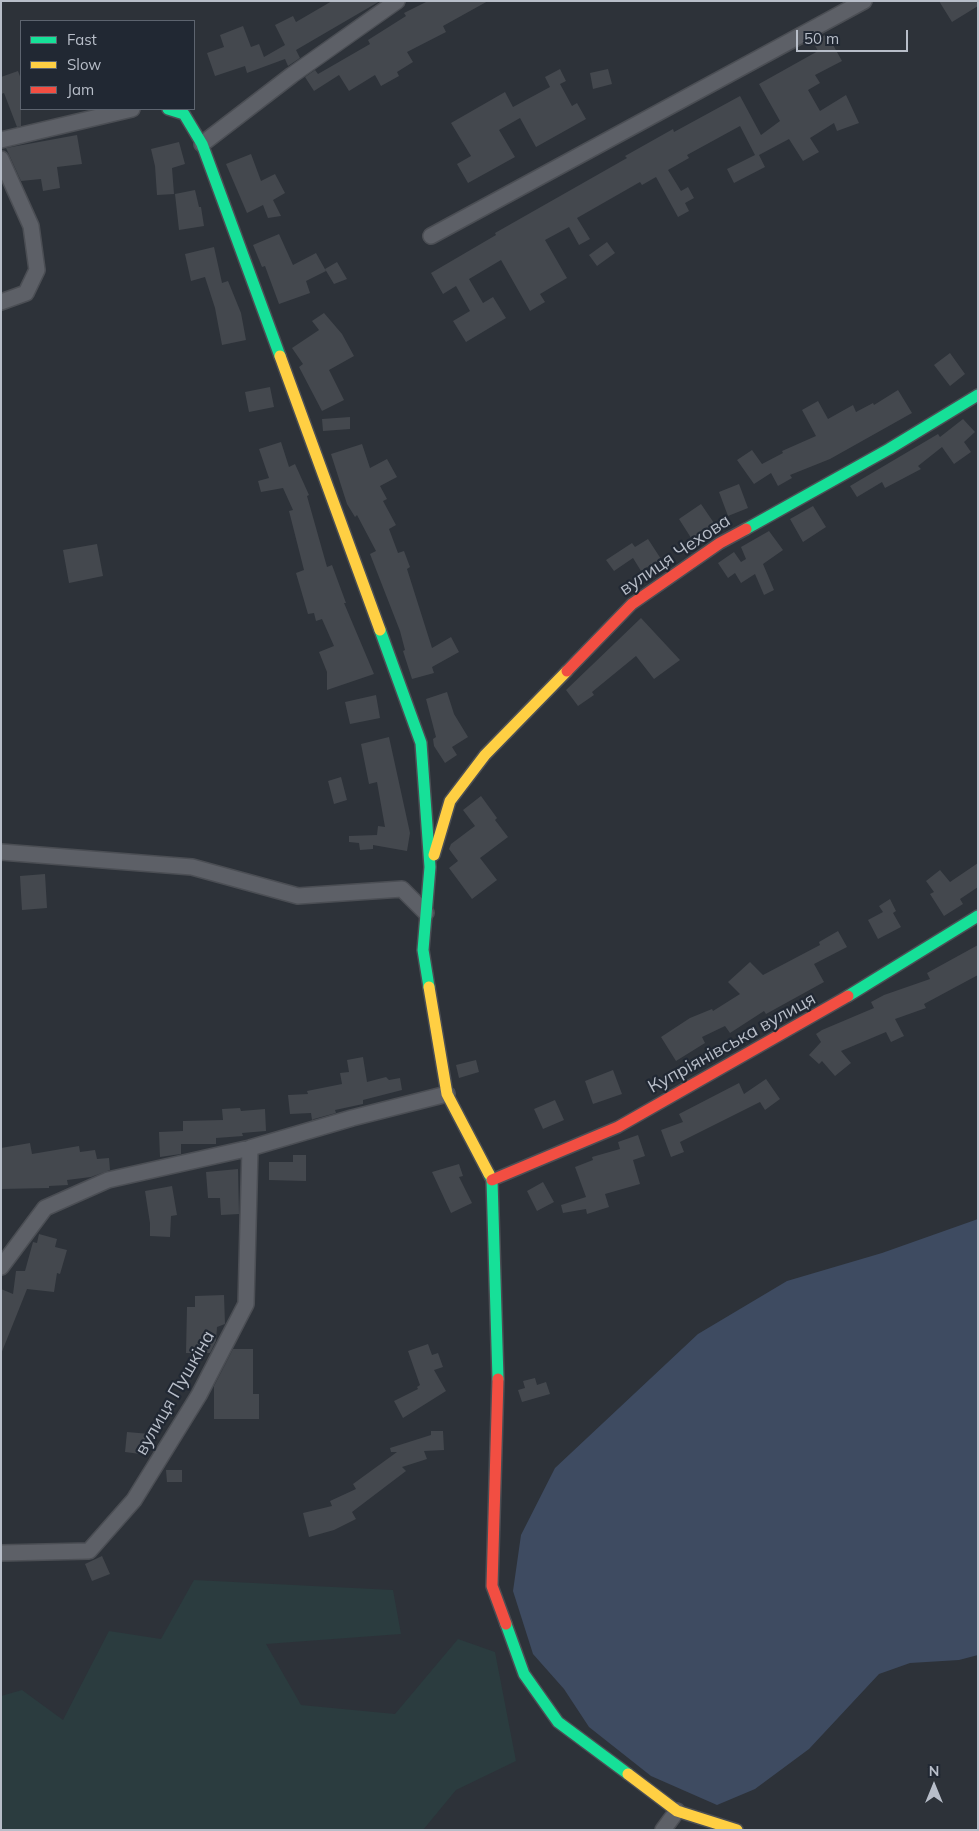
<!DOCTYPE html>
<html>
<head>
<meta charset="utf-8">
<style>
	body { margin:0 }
	#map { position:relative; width:979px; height:1831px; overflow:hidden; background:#2d3239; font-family:Mulish,sans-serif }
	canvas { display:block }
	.frame { position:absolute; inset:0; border:2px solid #b8bec9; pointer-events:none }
	.legend { position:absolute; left:20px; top:20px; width:175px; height:90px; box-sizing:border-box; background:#212833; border:1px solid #5d646f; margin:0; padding:6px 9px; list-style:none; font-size:15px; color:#b8bec9 }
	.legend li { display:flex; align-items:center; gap:10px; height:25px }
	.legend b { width:25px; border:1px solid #5d646f }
	.north { position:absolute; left:909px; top:1761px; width:50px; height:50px; -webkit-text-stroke:4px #212833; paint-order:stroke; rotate:0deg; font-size:14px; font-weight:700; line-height:20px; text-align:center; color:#b8bec9 }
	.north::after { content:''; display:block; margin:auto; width:18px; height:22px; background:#b8bec9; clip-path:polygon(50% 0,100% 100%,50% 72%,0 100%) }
	.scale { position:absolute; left:796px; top:30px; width:112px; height:22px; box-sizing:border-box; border:2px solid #b8bec9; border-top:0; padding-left:6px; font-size:15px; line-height:18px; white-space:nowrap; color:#b8bec9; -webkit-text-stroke:4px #212833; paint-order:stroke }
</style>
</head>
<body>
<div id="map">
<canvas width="979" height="1831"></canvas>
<div class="frame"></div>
<ul class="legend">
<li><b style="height:6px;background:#16e098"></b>Fast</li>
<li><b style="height:6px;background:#ffcf43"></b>Slow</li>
<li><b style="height:6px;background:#f24e42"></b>Jam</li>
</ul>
<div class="north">N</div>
<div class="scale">50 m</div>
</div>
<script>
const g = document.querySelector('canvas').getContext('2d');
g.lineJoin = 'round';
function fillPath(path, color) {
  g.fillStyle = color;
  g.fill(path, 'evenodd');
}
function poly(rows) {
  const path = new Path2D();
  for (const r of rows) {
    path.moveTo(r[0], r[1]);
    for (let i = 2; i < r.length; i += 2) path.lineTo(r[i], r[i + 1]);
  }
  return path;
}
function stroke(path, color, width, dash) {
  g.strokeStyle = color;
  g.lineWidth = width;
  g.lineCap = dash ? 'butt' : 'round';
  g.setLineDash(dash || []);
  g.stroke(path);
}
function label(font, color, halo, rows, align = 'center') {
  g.font = font + ' Mulish,sans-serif';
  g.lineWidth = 4.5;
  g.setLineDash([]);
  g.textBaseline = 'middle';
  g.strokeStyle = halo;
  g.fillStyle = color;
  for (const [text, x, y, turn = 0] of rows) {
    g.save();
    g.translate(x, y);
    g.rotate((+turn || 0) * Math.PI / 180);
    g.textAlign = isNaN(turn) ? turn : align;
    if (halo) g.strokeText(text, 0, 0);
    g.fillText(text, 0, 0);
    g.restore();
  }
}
const green = poly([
	[194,1580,393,1590,401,1634,266,1644,301,1705,395,1714,458,1639,495,1652,516,1761,456,1790,423,1830,1,1830,1,1696,22,1690,63,1720,109,1631,161,1639]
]);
const water = poly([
	[978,1219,978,1655,959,1660,910,1663,879,1674,809,1749,755,1789,717,1805,651,1776,589,1727,564,1689,533,1654,513,1591,521,1535,555,1468,698,1334,787,1281,882,1253]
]);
const building = poly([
	[332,1,380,1,296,50,300,58,288,66,285,59,247,73,245,66,215,76,207,53,224,47,220,35,243,26,251,47,259,44,264,57,285,45,275,25,293,16,296,22],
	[428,1,488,1,443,26,446,32,407,52,413,62,397,72,399,76,381,86,375,75,349,91,339,75,314,91,305,77,315,70,318,74,370,44,368,40,406,16,404,13],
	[939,1,978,1,978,6,952,22],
	[827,34,842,61,815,75,820,83,808,90,820,111,846,95,859,123,837,131,834,123,810,138,819,152,803,161,789,139,759,155,765,167,734,183,727,169,755,155,740,126,687,155,689,158,668,170,681,191,688,187,694,198,685,203,689,211,678,217,656,177,642,185,640,182,577,218,590,239,579,245,569,227,545,240,567,278,540,294,545,302,530,311,501,260,469,279,483,303,493,297,506,318,466,342,453,321,470,311,456,286,443,294,431,273,496,235,495,233,627,158,625,156,673,129,674,132,740,96,761,135,780,121,759,84,818,51,813,42],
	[560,69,566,81,560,84,572,106,577,103,586,119,536,147,520,118,499,130,515,157,468,183,457,164,471,156,451,123,505,92,513,107,550,87,545,77],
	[608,69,612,84,593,89,590,73],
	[18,71,21,79,21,126,17,127,4,93,1,94,1,77],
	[77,135,82,164,57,167,60,188,43,191,41,179,21,181,6,148],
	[179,142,185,164,172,168,174,194,157,195,155,166,151,149],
	[251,154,261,181,275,174,285,193,273,200,281,216,268,218,263,205,247,213,226,164],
	[195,190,199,207,201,207,204,226,179,230,175,194],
	[279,234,293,265,316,253,326,271,306,281,310,293,279,304,265,266,262,267,253,245],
	[607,242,615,253,597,266,589,255],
	[214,247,222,283,228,281,241,313,246,340,222,345,215,308,205,277,191,281,185,254],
	[337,262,347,279,334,284,325,269],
	[324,313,342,334,354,356,329,370,344,400,322,411,299,367,303,364,292,348,319,330,312,321],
	[950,353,965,374,950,386,934,365],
	[270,387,274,407,249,412,245,392],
	[898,390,912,413,830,459,790,475,792,478,778,486,771,473,754,484,737,460,752,450,762,464,783,453,782,451,816,436,802,410,818,401,828,419,853,405,856,412,873,403,874,405],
	[350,417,350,429,323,431,322,419],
	[963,419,975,432,964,442,971,452,954,464,942,447,918,466,921,469,885,488,882,482,857,497,850,486,938,434,940,437],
	[281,442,289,467,295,464,309,495,307,496,327,567,332,565,346,603,344,603,374,674,327,690,327,672,319,652,334,646,322,619,316,621,314,613,308,614,296,573,304,570,289,511,293,510,283,488,261,492,258,481,269,478,259,449],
	[362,444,370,468,387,459,397,477,380,486,387,499,383,501,396,525,389,529,398,553,404,551,410,567,407,569,432,648,451,637,459,652,432,667,434,673,412,679,403,651,405,650,400,631,370,554,376,551,357,515,355,517,347,504,331,454],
	[739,484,748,508,728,516,719,492],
	[701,504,716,526,693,541,679,519],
	[813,506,826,527,803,542,790,519],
	[769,531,783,550,763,564,774,590,764,595,755,574,741,583,735,573,728,578,718,563,734,552,741,562,746,559,741,547],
	[648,539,661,559,641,571,633,558,614,571,606,560,632,543,635,547],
	[97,544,103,576,69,583,63,550],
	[641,618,680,660,654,679,636,656,592,692,594,695,578,706,566,690],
	[447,692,454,714,468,737,452,747,457,755,445,763,434,746,433,739,436,737,426,699],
	[376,695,380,718,350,724,345,702],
	[389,737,410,833,407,851,373,845,373,849,360,850,359,843,349,842,349,836,377,835,378,826,385,827,377,782,369,784,361,744],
	[341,777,347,800,334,804,328,781],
	[481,796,497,818,495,820,508,837,480,858,497,880,472,899,449,868,458,861,449,849,451,844,475,826,463,810],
	[978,863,978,887,960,899,963,904,944,916,930,894,934,892,926,881,940,870,950,882],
	[45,874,47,908,22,910,20,876],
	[890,899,896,911,893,913,901,927,878,939,868,920,883,912,879,906],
	[838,931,847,947,814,964,824,982,766,1014,764,1011,730,1033,725,1026,702,1037,705,1043,676,1061,661,1037,690,1018,712,1009,713,1011,740,994,728,982,750,962,763,975,820,945,819,942],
	[978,945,978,975,924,1004,926,1008,895,1019,904,1036,891,1042,886,1032,841,1051,851,1063,835,1076,822,1061,819,1064,809,1055,821,1042,816,1034,822,1030,874,1008,871,1002,884,995,930,979,927,973],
	[363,1057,367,1082,386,1077,389,1080,400,1078,402,1090,363,1100,363,1104,335,1110,336,1113,314,1119,312,1120,311,1113,290,1114,288,1095,308,1094,307,1091,342,1084,340,1073,349,1072,347,1060],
	[476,1060,479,1072,459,1078,456,1065],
	[613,1070,622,1094,593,1104,585,1081],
	[766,1079,780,1099,765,1110,760,1102,680,1142,684,1152,671,1157,661,1130,683,1122,679,1114,739,1083,744,1094],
	[555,1100,564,1120,543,1129,534,1109],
	[240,1108,241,1111,265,1109,266,1131,242,1133,243,1136,216,1138,216,1144,181,1144,181,1154,160,1157,159,1132,183,1131,183,1121,223,1120,222,1109],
	[638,1135,645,1156,633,1160,640,1184,605,1194,609,1207,587,1214,586,1209,563,1213,561,1205,586,1197,575,1167,593,1160,592,1157,620,1149,618,1142],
	[30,1143,32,1154,79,1146,80,1152,95,1150,97,1159,109,1158,110,1170,91,1177,67,1180,68,1185,49,1186,49,1188,1,1189,1,1148],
	[293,1155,306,1155,306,1181,269,1180,269,1162,293,1162],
	[459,1164,463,1176,459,1177,472,1203,451,1213,432,1172],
	[238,1169,239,1214,221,1215,220,1198,208,1198,206,1172],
	[543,1182,554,1202,537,1211,527,1191],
	[172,1186,177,1215,171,1216,170,1237,150,1236,150,1223,145,1191],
	[39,1234,57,1239,55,1247,67,1250,60,1274,57,1273,54,1292,27,1289,1,1354,1,1289,13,1294,16,1271,25,1271,33,1242,37,1243],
	[224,1295,225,1324,217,1327,216,1341,210,1353,186,1353,187,1307,195,1307,195,1296],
	[428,1344,432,1355,438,1353,443,1367,434,1370,446,1391,403,1418,394,1401,418,1389,417,1387,420,1385,408,1351],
	[233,1349,253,1349,253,1394,259,1394,259,1419,214,1419,214,1386],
	[535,1378,537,1385,546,1382,550,1394,522,1402,518,1390,525,1388,523,1381],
	[431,1431,443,1431,444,1450,424,1451,427,1459,402,1467,406,1471,352,1512,356,1519,334,1530,309,1537,303,1513,332,1506,330,1501,356,1489,353,1484,397,1452,391,1452,390,1448,431,1435],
	[127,1432,150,1434,148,1455,125,1452],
	[166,1470,182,1470,182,1482,167,1482],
	[102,1556,110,1574,92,1581,85,1564]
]);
const street = poly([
	[1,140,132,109],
	[202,144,292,75,397,1],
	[1,159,31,226,37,270,26,293,1,302],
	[431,236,864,1],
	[1,852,192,867,298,896,402,889,426,913],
	[1,1267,45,1208,108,1180,250,1148,352,1118,447,1094],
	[1,1553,89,1551,134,1500,199,1395,246,1304,250,1148],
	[663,1830,677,1811]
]);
const fast = poly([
	[168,109,184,114,202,144,280,356],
	[746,529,889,449,978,395],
	[380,630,421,743,430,867,423,950,429,987],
	[848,996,978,916],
	[489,1174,492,1180,498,1379],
	[506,1624,524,1674,558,1722,628,1774]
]);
const slow = poly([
	[280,356,380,630],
	[434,855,450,801,485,755,567,671],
	[429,987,447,1094,489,1174],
	[628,1774,677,1811,737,1830]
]);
const jam = poly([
	[567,671,632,604,720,543,746,529],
	[492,1180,618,1127,848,996],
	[498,1379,492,1586,506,1624]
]);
const streetNames = [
	["вулиця Чехова",675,555,-34],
	["Купріянівська вулиця",732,1043,-29],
	["вулиця Пушкіна",175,1393,-60]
];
fillPath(green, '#2b3c3f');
fillPath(water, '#3e4b61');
fillPath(building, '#44484e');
stroke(street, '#4b4e54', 18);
stroke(fast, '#4b4e54', 14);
stroke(slow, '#4b4e54', 14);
stroke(jam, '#4b4e54', 14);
stroke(street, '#5d6067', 15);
stroke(fast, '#16e098', 11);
stroke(slow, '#ffcf43', 11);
stroke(jam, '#f24e42', 11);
label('18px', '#b8bec9', '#212833', streetNames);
</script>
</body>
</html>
